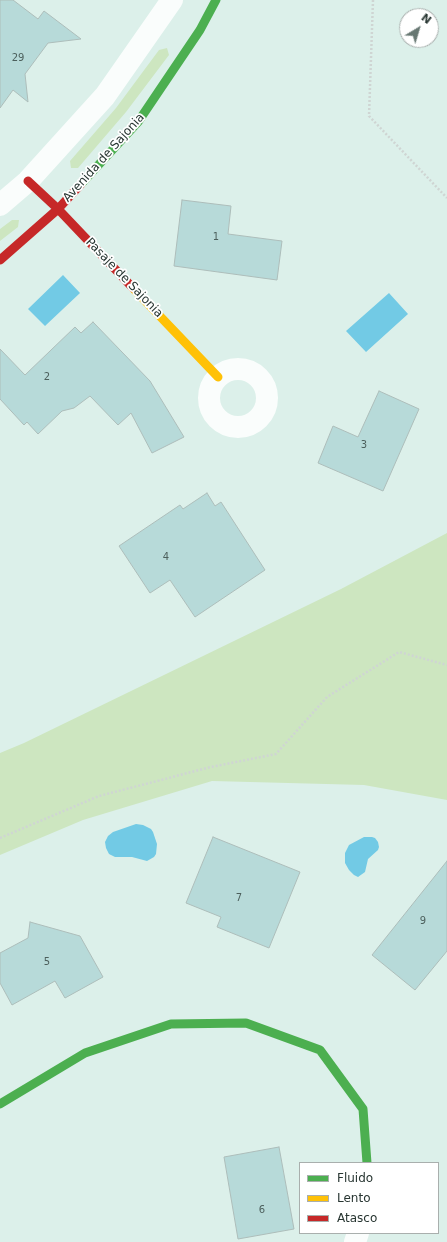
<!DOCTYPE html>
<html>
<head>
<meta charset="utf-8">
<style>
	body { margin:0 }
	#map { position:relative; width:447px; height:1242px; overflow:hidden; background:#dcf0ea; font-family:"DejaVu Sans",sans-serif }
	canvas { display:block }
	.legend { position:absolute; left:299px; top:1162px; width:140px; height:72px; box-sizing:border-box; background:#fff; border:1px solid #a9afad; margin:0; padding:5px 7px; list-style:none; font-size:12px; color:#283632 }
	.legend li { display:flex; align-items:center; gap:8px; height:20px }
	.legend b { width:20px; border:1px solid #a9afad }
	.north { position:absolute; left:399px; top:8px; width:40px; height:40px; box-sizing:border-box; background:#fff; border:1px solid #a9afad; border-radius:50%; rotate:38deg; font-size:11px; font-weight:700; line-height:16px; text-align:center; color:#283632 }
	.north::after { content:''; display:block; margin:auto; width:14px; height:18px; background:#677772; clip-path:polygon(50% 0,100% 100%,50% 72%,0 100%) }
</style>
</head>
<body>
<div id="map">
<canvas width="447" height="1242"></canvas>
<ul class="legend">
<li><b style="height:5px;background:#4caf50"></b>Fluido</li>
<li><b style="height:5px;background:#ffc107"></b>Lento</li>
<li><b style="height:5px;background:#c62828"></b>Atasco</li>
</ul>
<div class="north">N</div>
</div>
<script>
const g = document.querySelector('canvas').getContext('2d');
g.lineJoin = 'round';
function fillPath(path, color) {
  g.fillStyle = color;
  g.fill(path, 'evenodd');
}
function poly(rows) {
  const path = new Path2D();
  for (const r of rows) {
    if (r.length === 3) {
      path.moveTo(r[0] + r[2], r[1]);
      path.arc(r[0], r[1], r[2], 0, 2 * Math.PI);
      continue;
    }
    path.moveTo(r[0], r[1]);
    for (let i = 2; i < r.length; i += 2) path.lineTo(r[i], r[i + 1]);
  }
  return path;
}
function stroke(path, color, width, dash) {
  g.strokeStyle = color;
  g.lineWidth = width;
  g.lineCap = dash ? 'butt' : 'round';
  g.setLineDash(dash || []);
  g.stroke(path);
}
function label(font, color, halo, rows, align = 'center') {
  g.font = font + ' "DejaVu Sans",sans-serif';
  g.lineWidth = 3.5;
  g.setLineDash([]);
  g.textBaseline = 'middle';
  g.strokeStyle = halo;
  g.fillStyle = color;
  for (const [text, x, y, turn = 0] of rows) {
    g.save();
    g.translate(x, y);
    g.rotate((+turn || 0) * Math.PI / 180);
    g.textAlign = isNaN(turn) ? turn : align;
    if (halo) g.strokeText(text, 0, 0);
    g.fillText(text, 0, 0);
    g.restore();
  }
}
const green = poly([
	[167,48,169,55,126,112,78,168,71,168,70,161,116,108,159,50],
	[12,220,19,220,18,227,0,241,0,229],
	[447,533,447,800,364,785,212,781,83,820,0,855,0,753,24,743,341,589]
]);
const water = poly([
	[63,275,80,293,45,326,28,309],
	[389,293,408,314,366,352,346,331],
	[136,824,143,825,151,829,153,832,157,844,156,854,154,857,147,861,132,857,115,857,109,854,106,848,105,842,108,836,113,832],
	[364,837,372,837,375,838,378,842,379,847,378,850,368,859,365,872,358,877,354,875,349,870,345,863,345,853,349,845]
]);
const building = poly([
	[0,0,13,0,38,19,44,11,81,39,48,43,25,74,28,102,13,90,0,108,0,0],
	[182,200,231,206,228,234,282,241,277,280,174,266,182,200],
	[93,322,150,381,184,437,152,453,131,413,118,425,90,396,74,408,62,411,38,434,27,422,24,425,0,399,0,349,25,375,75,327,81,333,93,322],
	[379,391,419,409,383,491,318,463,333,426,358,437,379,391],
	[207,493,215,506,221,502,265,570,195,617,170,580,150,593,119,546,180,505,183,509,207,493],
	[213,837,300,872,269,948,217,927,221,917,186,903,213,837],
	[447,861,447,951,415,990,372,955,447,861],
	[30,922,80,936,103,977,65,998,55,981,12,1005,0,983,0,953,28,938,30,922],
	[279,1147,294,1229,238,1239,224,1157,279,1147]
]);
const path = poly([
	[373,0,369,116,447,198],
	[0,838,99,796,211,767,276,754,327,697,399,652,447,665]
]);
const street = poly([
	[0,205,28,181,105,96,172,0],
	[238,398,29],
	[355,1242,358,1233]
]);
const fast = poly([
	[81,184,138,122,200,30,216,0],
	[0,1104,85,1053,171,1024,246,1023,320,1050,363,1109,367,1163]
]);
const slow = poly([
	[133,288,218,377]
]);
const jam = poly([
	[28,181,58,209,133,288],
	[0,260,58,209,81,184]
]);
const numberNames = [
	["29",18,58],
	["1",216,237],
	["2",47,377],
	["3",364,445],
	["4",166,557],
	["7",239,898],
	["9",423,921],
	["5",47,962],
	["6",262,1210]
];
const streetNames = [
	["Avenida de Sajonia",104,158,-48],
	["Pasaje de Sajonia",124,278,46]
];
fillPath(green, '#cde6c0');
fillPath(water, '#72cae5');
fillPath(building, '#b7dad9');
stroke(building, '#adbdba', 1);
stroke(path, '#cfd5d3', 2.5, [2, 2]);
stroke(street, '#fafdfc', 22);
stroke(fast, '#4caf50', 9);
stroke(slow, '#ffc107', 9);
stroke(jam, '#c62828', 9);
label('10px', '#4c5f5c', null, numberNames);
label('12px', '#283632', '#fff', streetNames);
</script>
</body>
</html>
